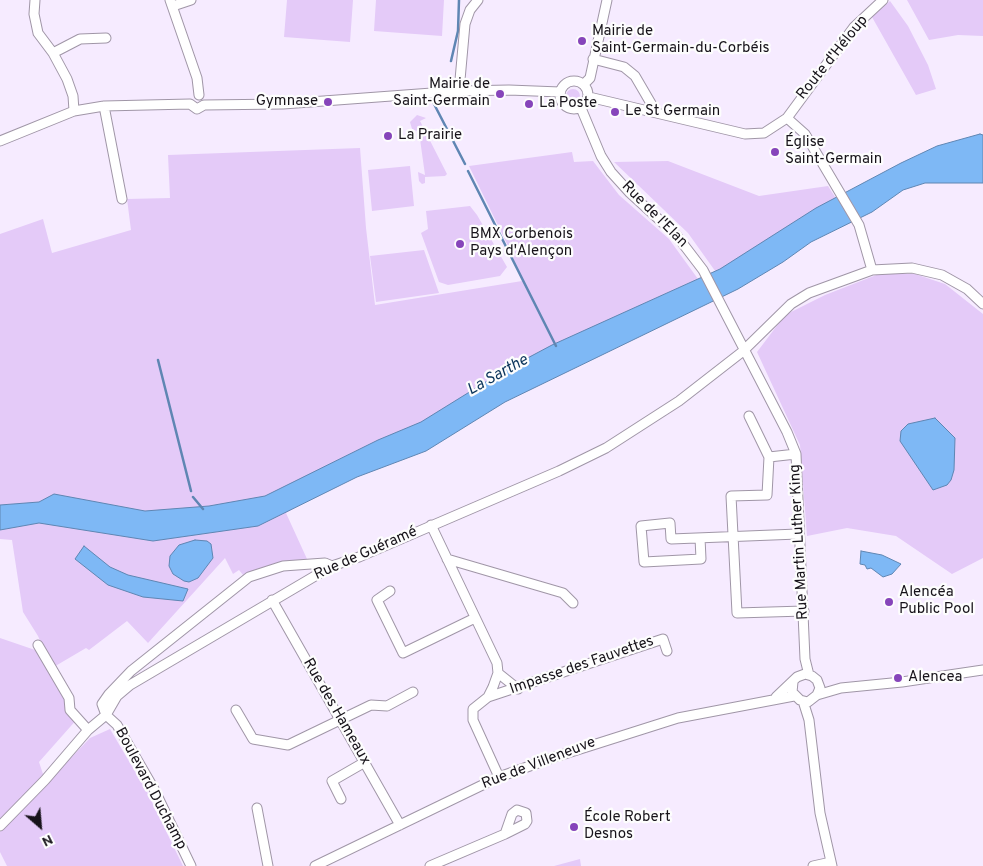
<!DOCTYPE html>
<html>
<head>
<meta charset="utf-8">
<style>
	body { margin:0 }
	#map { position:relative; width:983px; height:866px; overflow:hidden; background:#f6ebff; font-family:Overpass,sans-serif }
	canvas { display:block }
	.north { position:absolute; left:15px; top:801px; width:50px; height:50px; -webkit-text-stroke:4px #fdfdfd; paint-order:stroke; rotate:153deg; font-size:14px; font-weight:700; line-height:20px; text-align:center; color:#17131a }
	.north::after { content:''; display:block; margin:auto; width:18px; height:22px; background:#17131a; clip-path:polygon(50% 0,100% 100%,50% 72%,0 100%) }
</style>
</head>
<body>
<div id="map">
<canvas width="983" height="866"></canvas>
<div class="north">N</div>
</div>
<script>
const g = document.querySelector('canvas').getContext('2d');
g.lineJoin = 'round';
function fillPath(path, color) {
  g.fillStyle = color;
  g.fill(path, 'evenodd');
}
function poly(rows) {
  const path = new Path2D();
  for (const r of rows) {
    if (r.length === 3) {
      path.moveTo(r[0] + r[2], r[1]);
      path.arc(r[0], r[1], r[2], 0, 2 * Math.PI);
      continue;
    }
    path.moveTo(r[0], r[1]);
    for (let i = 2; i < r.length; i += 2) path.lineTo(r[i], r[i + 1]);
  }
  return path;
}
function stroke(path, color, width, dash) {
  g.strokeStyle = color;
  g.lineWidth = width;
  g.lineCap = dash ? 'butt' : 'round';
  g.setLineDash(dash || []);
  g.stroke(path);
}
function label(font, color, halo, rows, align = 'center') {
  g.font = font + ' Overpass,sans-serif';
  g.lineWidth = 4.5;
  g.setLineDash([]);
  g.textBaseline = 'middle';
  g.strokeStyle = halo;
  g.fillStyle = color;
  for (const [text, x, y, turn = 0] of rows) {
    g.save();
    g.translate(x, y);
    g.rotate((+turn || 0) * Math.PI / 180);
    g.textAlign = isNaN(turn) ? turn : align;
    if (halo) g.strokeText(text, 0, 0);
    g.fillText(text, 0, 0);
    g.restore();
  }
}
const green = poly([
	[287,0,353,0,350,42,284,37],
	[376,0,444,0,442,36,374,31],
	[907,0,983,0,983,36,958,35,929,40],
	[890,1,908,26,928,65,936,89,916,95,872,17],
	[573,96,7],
	[417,115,426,118,420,121,447,174,445,176,425,177,425,183,422,184,419,181,418,172,425,175,419,132,412,129,410,122],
	[360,148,366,228,375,305,522,281,509,248,469,166,572,152,574,162,593,161,619,195,669,239,698,279,611,319,286,513,307,559,243,575,239,570,233,574,225,558,148,643,127,621,89,650,86,648,52,668,38,636,23,612,12,540,0,539,0,234,43,219,52,253,131,230,127,199,170,198,168,155],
	[668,161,759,196,828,186,837,200,718,275,688,233,614,162],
	[410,166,414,206,372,211,368,170],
	[470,206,477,215,507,267,500,276,448,285,439,282,421,233,428,229,426,211],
	[424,250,439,293,376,302,370,256],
	[879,274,915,274,945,284,983,314,983,558,952,574,896,536,847,528,807,536,800,445,757,352,785,315,825,295],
	[0,638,38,651,78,718,39,762,45,780,0,826],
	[110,729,147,792,183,866,7,866,0,852,0,832,90,738],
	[580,859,581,866,554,866]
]);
const water = poly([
	[980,134,983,135,983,183,925,183,903,190,872,212,811,242,783,262,738,289,505,402,426,451,357,477,258,526,153,541,39,523,0,530,0,505,39,502,54,494,145,511,209,506,265,496,378,440,421,422,505,370,552,345,720,269,816,208,901,163,937,146,980,134],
	[935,418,955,438,954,470,951,480,947,485,933,490,900,441,901,431,908,424,935,418],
	[195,540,207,541,211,544,213,558,198,578,189,582,184,581,173,574,169,566,170,556,179,545,195,540],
	[84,546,110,567,128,575,188,589,183,601,143,597,108,585,75,559,84,546],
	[861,551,882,555,901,564,892,574,883,577,871,568,867,569,865,565,860,564,861,551]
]);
const stream = poly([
	[451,61,458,31,459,0],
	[433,102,465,164],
	[468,171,556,346],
	[158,360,191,491],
	[193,497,203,509]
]);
const minor = poly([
	[35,0,34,14,38,33,53,53,67,79,73,96,74,111],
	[170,0,197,78,199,95],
	[173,6,191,0],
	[53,53,80,39,106,38],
	[593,59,624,67,635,76,656,112],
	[574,95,14],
	[584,84,590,78,607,0],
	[459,91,465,24,470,10,478,0],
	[589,97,745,134,764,133,787,118,854,27,883,0],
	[104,106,122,199],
	[581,108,601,156,611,172,630,193,677,236,703,270,787,432,796,454,805,659,809,675],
	[787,118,805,134,811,144,859,225,872,270],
	[0,141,74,111,104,106,190,104,197,109,204,105,283,104,459,91,509,90,560,92],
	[749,416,769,457,767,495,731,496,737,613,804,611],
	[769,457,796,454],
	[431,525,497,663,498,673,493,687,488,697,473,709,473,720,499,777],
	[700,538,701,559,644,562,641,526,670,523,671,539,798,534],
	[447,559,563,593,573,603],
	[390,591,377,600,403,653,475,618],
	[272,600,400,825],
	[38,645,69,698,70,710,88,730],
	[498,673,518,689],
	[817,695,841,688,902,682,983,670],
	[488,697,663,639,667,651],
	[776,697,797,677,805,674,812,676,817,680,820,688,817,695,808,702,800,700,792,692,793,682],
	[803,701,809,720,820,813,832,866],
	[236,710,253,739,288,745,371,705,387,706,413,692],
	[341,799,332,781,365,762],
	[257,808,268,866],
	[0,826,45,780,88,730,106,715,117,696,130,685,332,566,359,557,559,471,606,448,679,401,742,352,791,304,809,293,872,270,912,268,942,275,967,289,983,304],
	[191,866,154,789,117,725,106,715,102,704,109,694,131,671,249,577,283,566,325,563,332,566],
	[315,866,499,777,555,757,678,718,794,696],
	[430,866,505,834,525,824,527,821,526,813,517,810,512,814,505,834],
	[813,866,831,862]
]);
const markers = [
	[582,41,5,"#8645ba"],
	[500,94,5,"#8645ba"],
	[328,102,5,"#8645ba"],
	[529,104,5,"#8645ba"],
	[615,112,5,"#8645ba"],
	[388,136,5,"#8645ba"],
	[775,152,5,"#8645ba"],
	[460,244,5,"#8645ba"],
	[889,602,5,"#8645ba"],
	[898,678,5,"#8645ba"],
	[574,827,5,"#8645ba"]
];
const poiNames = [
	["Mairie de",592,32],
	["Saint-Germain-du-Corbéis",592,49],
	["Mairie de",490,85,"right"],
	["Saint-Germain",490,102,"right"],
	["Gymnase",318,102,"right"],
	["La Poste",539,104],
	["Le St Germain",625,112],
	["La Prairie",398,136],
	["Église",785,143],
	["Saint-Germain",785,160],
	["BMX Corbenois",470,235],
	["Pays d'Alençon",470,252],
	["Alencéa",899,593],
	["Public Pool",899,610],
	["Alencea",908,678],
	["École Robert",584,818],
	["Desnos",584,835]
];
const streetNames = [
	["Route d'Héloup",833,58,-51],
	["Rue de l'Elan",654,215,45],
	["Rue Martin Luther King",800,542,-93],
	["Rue de Guéramé",366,554,-24],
	["Impasse des Fauvettes",582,666,-19],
	["Rue des Hameaux",336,712,60],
	["Rue de Villeneuve",539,764,-21],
	["Boulevard Duchamp",150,789,62]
];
const waterNames = [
	["La Sarthe",498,376,-29]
];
fillPath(green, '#e4caf8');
fillPath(water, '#7eb8f5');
stroke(water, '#5f86b3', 1);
stroke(stream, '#5f86b3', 2.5);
stroke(minor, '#a096a7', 11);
stroke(minor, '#fff', 9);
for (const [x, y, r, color] of markers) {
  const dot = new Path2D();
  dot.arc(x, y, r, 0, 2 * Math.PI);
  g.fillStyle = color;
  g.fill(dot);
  stroke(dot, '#fdfdfd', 2);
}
label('15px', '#17131a', '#fdfdfd', poiNames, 'left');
label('15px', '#17131a', '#fdfdfd', streetNames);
label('italic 16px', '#09335a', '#fdfdfd', waterNames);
</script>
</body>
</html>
